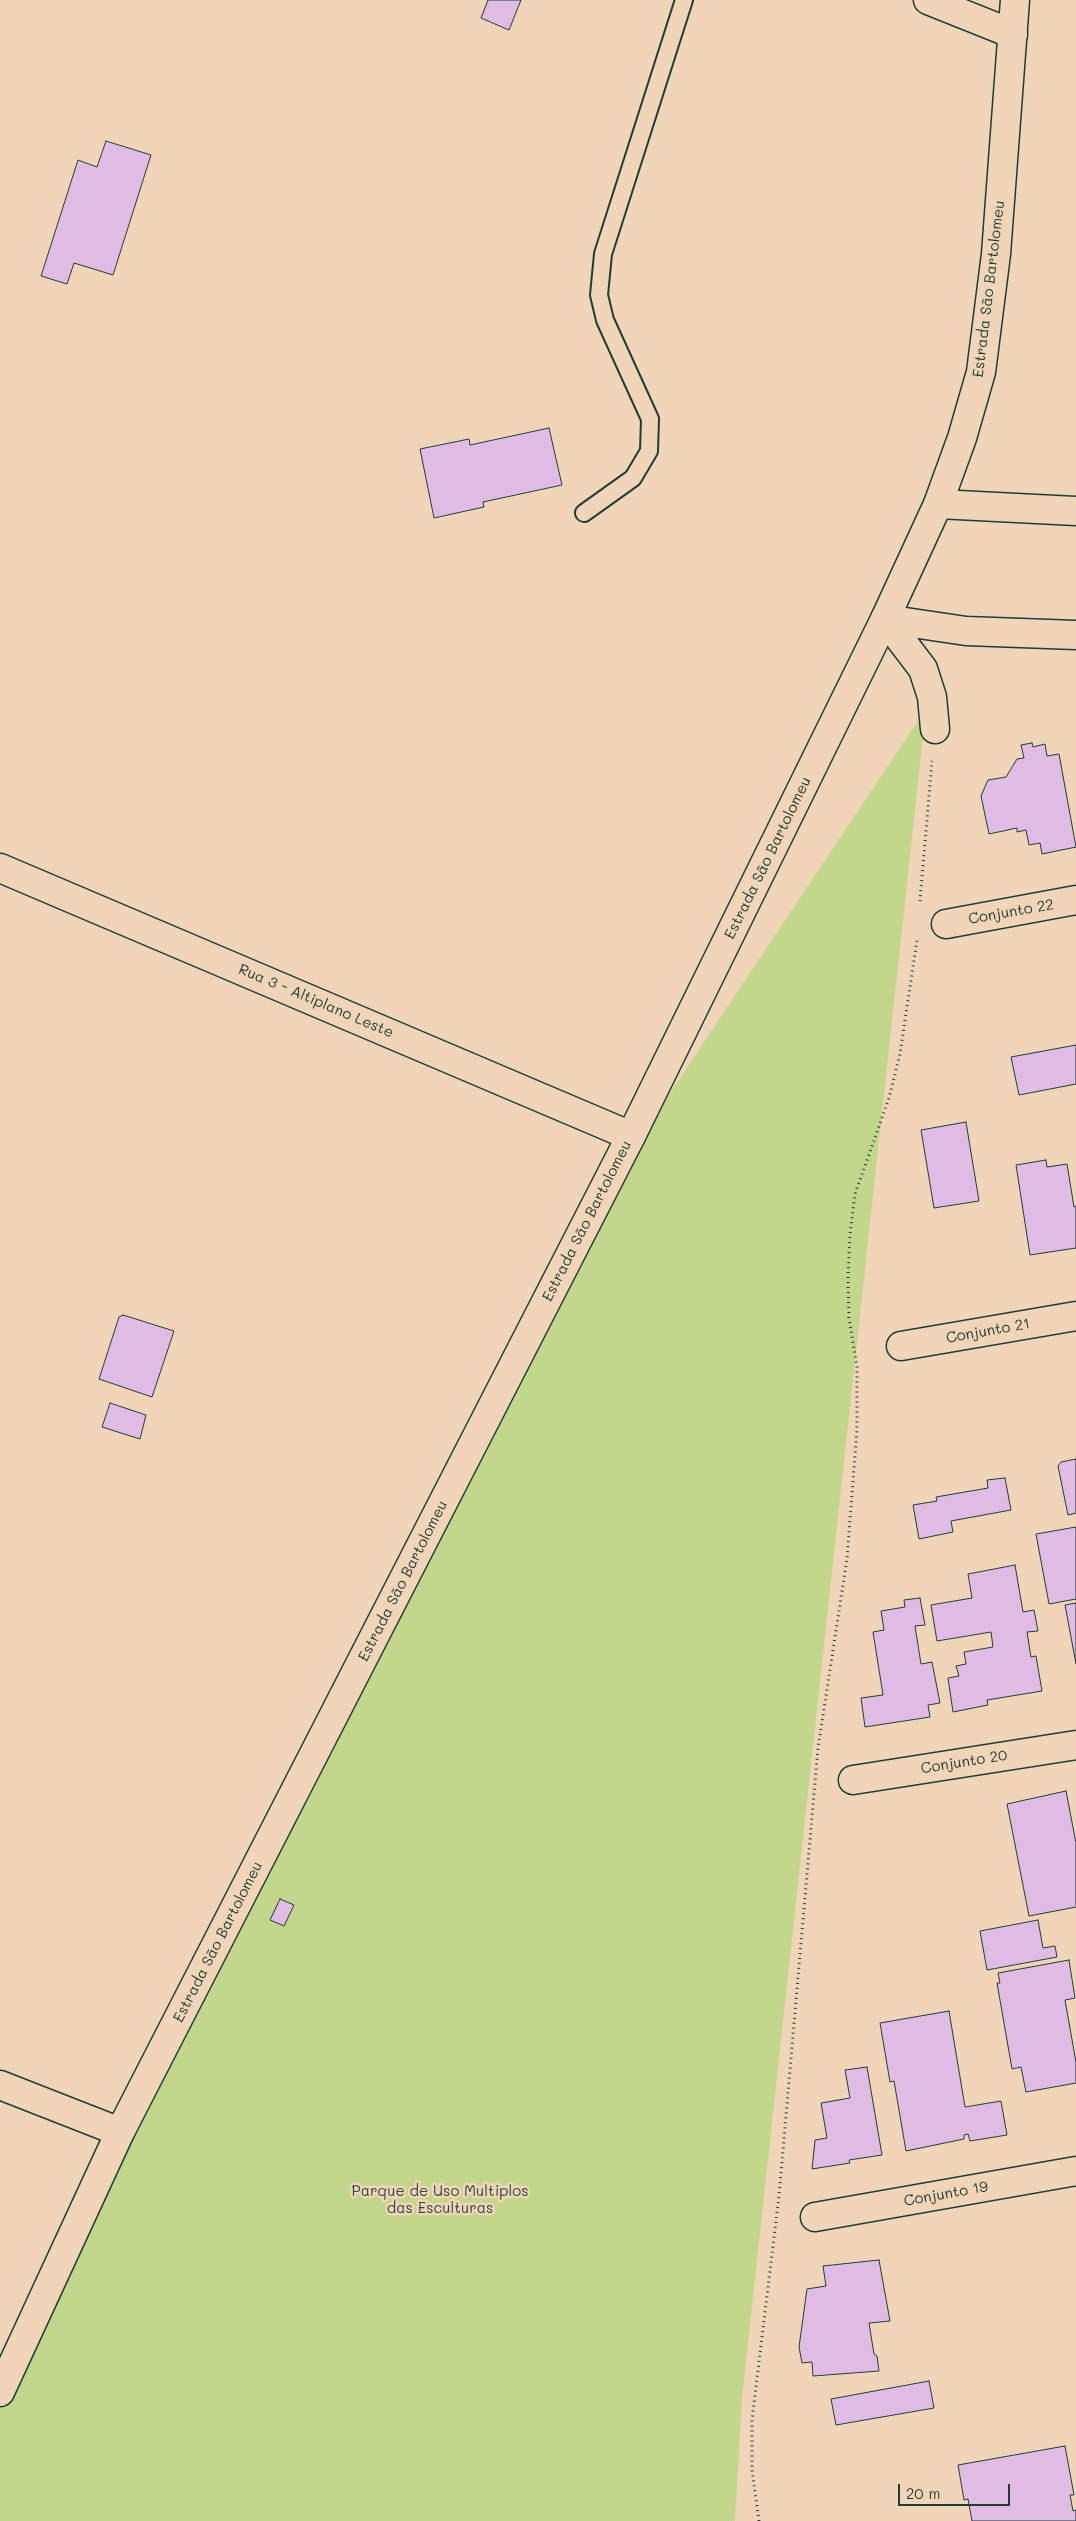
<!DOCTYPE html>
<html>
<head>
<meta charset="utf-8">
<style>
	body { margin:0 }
	#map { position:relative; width:1076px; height:2521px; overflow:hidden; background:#f1d5b8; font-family:Mali,sans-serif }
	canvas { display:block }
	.scale { position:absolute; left:898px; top:2484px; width:112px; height:22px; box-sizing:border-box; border:2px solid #1f3d34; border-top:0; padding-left:6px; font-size:15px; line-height:18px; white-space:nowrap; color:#1f3d34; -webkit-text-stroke:4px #f1d5b8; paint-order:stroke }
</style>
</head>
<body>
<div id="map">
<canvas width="1076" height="2521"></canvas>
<div class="scale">20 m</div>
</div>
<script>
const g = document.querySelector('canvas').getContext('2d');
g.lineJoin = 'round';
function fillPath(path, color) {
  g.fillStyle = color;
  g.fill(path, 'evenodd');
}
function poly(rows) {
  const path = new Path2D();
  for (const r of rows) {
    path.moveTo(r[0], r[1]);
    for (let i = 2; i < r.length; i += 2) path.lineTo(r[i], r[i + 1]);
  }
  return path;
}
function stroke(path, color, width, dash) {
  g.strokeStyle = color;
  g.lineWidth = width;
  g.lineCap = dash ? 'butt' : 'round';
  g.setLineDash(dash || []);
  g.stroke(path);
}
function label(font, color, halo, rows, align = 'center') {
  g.font = font + ' Mali,sans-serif';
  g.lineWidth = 5;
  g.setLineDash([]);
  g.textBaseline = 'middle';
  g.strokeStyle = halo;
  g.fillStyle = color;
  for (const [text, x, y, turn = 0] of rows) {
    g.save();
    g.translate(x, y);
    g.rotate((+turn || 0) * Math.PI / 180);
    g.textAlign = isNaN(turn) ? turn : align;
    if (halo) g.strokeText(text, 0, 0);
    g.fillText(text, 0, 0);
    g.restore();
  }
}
const green = poly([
	[926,709,742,2398,735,2521,0,2521,0,2354,111,2136,638,1141]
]);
const building = poly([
	[488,0,521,0,509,30,481,18,488,0],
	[106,141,151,155,113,275,74,263,67,284,41,276,78,160,97,167,106,141],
	[549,428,562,485,483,502,484,507,434,518,420,449,469,439,470,445,549,428],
	[1032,743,1033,747,1045,744,1047,756,1059,754,1076,847,1042,854,1040,843,1029,845,1026,830,1017,832,1017,828,989,834,981,796,988,780,1006,777,1017,759,1024,758,1021,745,1032,743],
	[1076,1045,1076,1084,1019,1095,1011,1057,1076,1045],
	[966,1122,979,1201,934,1208,921,1130,966,1122],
	[1046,1160,1047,1167,1067,1164,1074,1207,1076,1206,1076,1248,1030,1255,1016,1165,1046,1160],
	[123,1315,174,1331,152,1397,99,1379,119,1317,123,1315],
	[110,1403,146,1415,140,1439,102,1427,110,1403],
	[1076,1459,1076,1513,1068,1515,1058,1466,1061,1462,1076,1459],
	[1005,1478,1011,1510,951,1521,953,1532,919,1539,913,1505,937,1501,936,1497,988,1488,987,1480,1005,1478],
	[1076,1527,1076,1599,1049,1604,1036,1534,1076,1527],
	[1015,1565,1023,1612,1034,1610,1038,1631,1027,1632,1031,1657,1036,1656,1042,1691,987,1700,988,1705,953,1712,948,1678,959,1676,956,1666,966,1664,964,1652,993,1647,991,1632,937,1641,931,1605,972,1598,968,1574,1015,1565],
	[920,1598,925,1625,915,1626,921,1664,932,1662,940,1703,928,1705,930,1717,865,1727,861,1698,883,1695,873,1632,884,1630,881,1611,905,1607,904,1600,920,1598],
	[1076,1603,1076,1664,1065,1605,1076,1603],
	[1066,1791,1076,1843,1076,1907,1029,1916,1007,1804,1066,1791],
	[280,1899,294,1905,284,1926,270,1920,280,1899],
	[1038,1920,1043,1948,1055,1946,1057,1957,987,1970,980,1931,1038,1920],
	[1069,1960,1075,1998,1065,2000,1076,2062,1076,2083,1026,2092,1021,2067,1012,2069,997,1983,1000,1983,998,1973,1069,1960],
	[949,2011,965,2107,1001,2101,1007,2135,970,2141,968,2134,964,2135,964,2139,906,2151,894,2081,890,2082,880,2023,949,2011],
	[867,2067,882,2155,849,2160,850,2163,812,2169,815,2140,827,2138,821,2103,850,2098,845,2070,867,2067],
	[879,2260,890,2321,869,2323,874,2354,877,2356,879,2371,813,2376,812,2362,802,2363,799,2347,807,2289,826,2286,823,2266,879,2260],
	[929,2381,934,2408,836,2425,831,2399,929,2381],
	[1065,2446,1074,2495,1070,2495,1073,2511,1076,2510,1076,2521,972,2521,968,2499,964,2500,958,2465,1065,2446]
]);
const path = poly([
	[920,901,932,761],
	[759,2521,752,2470,752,2420,779,2196,818,1748,847,1559,857,1429,857,1367,849,1318,848,1279,850,1234,855,1194,889,1098,900,1054,917,940]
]);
const service = poly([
	[584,513,633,478,649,451,650,419,605,320,599,295,603,254,684,0]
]);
const minor = poly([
	[928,0,1013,34],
	[938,504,1076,511],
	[885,619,966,631,1076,635],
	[885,619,923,669,932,697,935,729],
	[0,868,631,1136],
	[946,924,1076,900],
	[901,1346,1076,1316],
	[853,1780,1076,1745],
	[0,2085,120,2132],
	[815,2217,1076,2171]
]);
const tertiary = poly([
	[0,2392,120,2132,631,1136,885,619,938,504,962,438,981,372,996,254,1015,0]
]);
const streetNames = [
	["Estrada São Bartolomeu",989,289,-83],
	["Estrada São Bartolomeu",768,858,-64],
	["Conjunto 22",1011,912,-10],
	["Rua 3 - Altiplano Leste",316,1001,23],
	["Estrada São Bartolomeu",587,1221,-63],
	["Conjunto 21",988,1331,-10],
	["Estrada São Bartolomeu",403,1581,-63],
	["Conjunto 20",964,1762,-9],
	["Estrada São Bartolomeu",218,1942,-63],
	["Conjunto 19",946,2194,-10]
];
const parkNames = [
	["Parque de Uso Multiplos",440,2191],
	["das Esculturas",440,2208]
];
fillPath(green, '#c3d78c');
fillPath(building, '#e0bbe4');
stroke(building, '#1f3d34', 1);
stroke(service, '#1f3d34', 20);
stroke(minor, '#1f3d34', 31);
stroke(tertiary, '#1f3d34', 31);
stroke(path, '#1f3d34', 3, [1, 4]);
stroke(service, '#f1d5b8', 16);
stroke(minor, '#f1d5b8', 28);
stroke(tertiary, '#f1d5b8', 28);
label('15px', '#1f3d34', '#f1d5b8', streetNames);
label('15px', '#2f4c3d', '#f1d5b8', parkNames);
</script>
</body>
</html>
